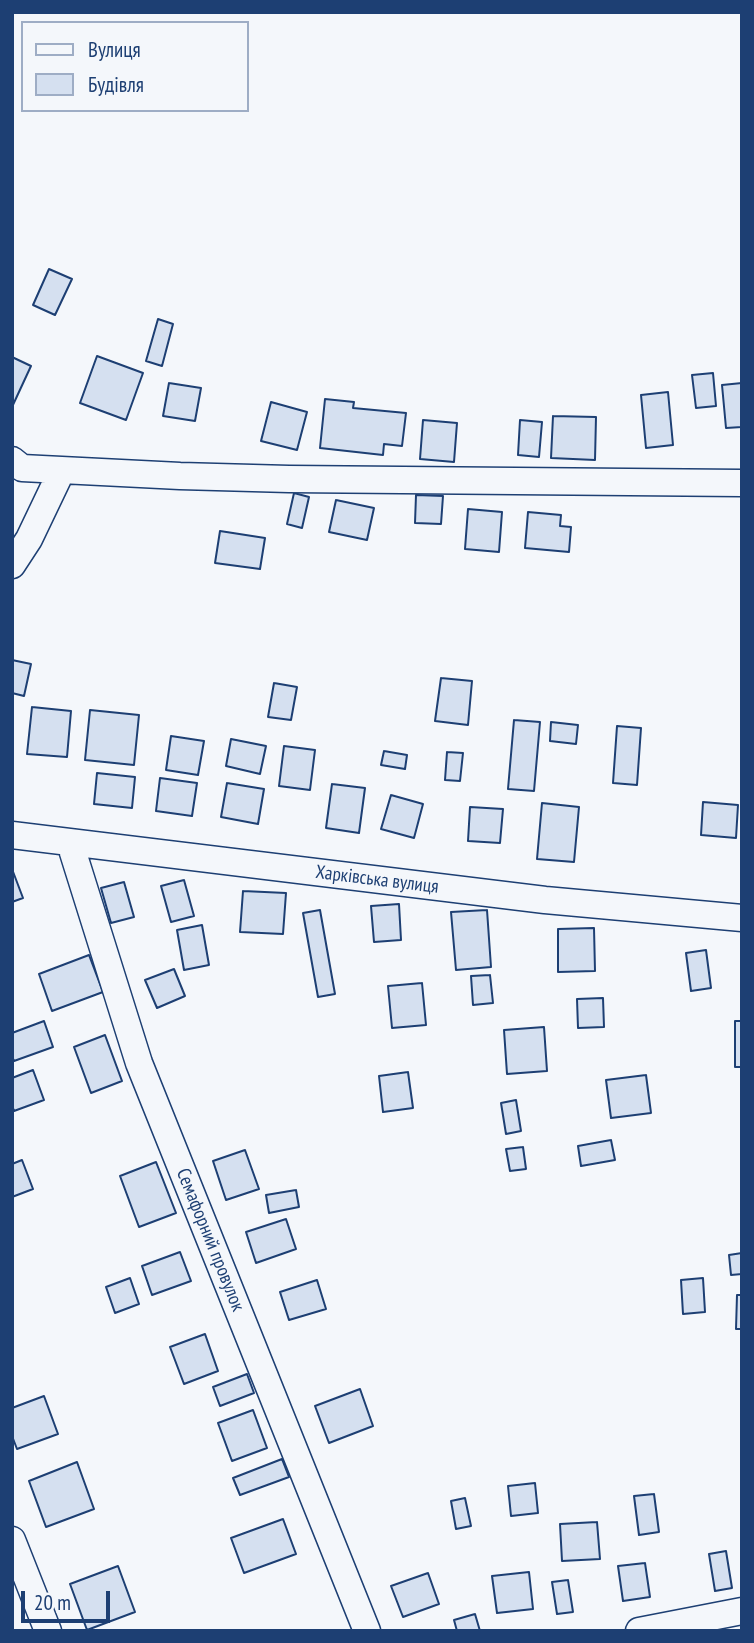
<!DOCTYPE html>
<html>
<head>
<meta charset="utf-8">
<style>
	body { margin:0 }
	#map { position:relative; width:754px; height:1643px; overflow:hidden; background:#f4f7fb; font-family:"PT Sans Narrow",sans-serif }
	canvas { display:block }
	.frame { position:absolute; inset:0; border:14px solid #1d3f73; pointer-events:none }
	.legend { position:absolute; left:21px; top:21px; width:228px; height:91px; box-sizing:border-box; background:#f4f7fb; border:2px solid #9eadc5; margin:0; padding:9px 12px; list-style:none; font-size:21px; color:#1d3f73 }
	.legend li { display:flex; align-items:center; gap:14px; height:35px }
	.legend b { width:35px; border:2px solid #9eadc5 }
	.scale { position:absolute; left:21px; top:1591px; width:89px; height:32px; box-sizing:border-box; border:4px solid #1d3f73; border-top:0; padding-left:9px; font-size:21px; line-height:24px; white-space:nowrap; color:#1d3f73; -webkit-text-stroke:5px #f4f7fb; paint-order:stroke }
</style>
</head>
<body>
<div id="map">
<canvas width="754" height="1643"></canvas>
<div class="frame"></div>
<ul class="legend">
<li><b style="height:9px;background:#f4f7fb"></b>Вулиця</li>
<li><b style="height:19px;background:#d5e0f0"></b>Будівля</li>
</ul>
<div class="scale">20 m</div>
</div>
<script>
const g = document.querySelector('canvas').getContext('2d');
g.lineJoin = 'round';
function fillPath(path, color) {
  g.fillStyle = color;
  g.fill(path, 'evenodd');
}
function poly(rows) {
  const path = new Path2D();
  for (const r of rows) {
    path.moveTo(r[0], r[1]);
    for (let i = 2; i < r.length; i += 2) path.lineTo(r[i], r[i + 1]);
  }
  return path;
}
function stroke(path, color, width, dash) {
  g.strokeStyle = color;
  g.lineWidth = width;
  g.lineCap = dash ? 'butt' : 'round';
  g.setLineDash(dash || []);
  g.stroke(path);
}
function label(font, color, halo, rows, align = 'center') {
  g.font = font + ' "PT Sans Narrow",sans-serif';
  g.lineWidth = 5;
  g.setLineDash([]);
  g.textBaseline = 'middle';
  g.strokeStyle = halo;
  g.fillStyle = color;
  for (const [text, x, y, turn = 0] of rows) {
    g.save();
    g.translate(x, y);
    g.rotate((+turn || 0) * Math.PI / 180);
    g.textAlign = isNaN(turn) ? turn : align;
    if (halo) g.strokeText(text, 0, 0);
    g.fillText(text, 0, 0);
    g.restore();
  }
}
const building = poly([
	[49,269,72,279,55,315,33,305,49,269],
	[158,319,173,324,162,366,146,361,158,319],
	[97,356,143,373,126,420,80,403,97,356],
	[12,357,31,366,12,407,12,357],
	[713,373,716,406,696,408,692,375,713,373],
	[169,383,201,388,195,421,163,416,169,383],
	[742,383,742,427,726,428,722,385,742,383],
	[668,392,673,445,646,448,641,395,668,392],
	[325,399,354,402,353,408,406,413,402,446,384,444,383,455,320,448,325,399],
	[271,402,307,412,297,450,261,441,271,402],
	[553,416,596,417,595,460,551,458,553,416],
	[423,420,457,423,454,462,420,459,423,420],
	[520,420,542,422,539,457,518,455,520,420],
	[294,493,309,497,302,528,287,524,294,493],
	[416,495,443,496,441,524,415,523,416,495],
	[336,500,374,508,367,540,329,532,336,500],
	[468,509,502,512,499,552,465,549,468,509],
	[528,512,561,515,560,526,571,527,569,552,525,548,528,512],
	[220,531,265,538,260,569,215,563,220,531],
	[12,660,31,664,24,696,12,693,12,660],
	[441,678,472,681,468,725,435,721,441,678],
	[274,683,297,687,291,720,268,717,274,683],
	[32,707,71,711,67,757,27,754,32,707],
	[90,710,139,715,134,765,85,760,90,710],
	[514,720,540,722,534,791,508,789,514,720],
	[551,722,578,725,576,744,550,741,551,722],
	[617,726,641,728,637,785,613,783,617,726],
	[171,736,204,741,198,775,166,770,171,736],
	[231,739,266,746,260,774,226,766,231,739],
	[284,746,315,750,310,790,279,786,284,746],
	[384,751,407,755,405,769,381,765,384,751],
	[447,752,463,753,460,781,445,780,447,752],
	[97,773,135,777,132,808,94,804,97,773],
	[160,778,197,783,192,816,156,811,160,778],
	[227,783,264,789,258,824,221,817,227,783],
	[332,784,365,788,359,833,326,828,332,784],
	[391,795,423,804,414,838,381,829,391,795],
	[703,802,738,805,736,838,701,835,703,802],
	[542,803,579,807,574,862,537,859,542,803],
	[470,807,503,809,500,843,468,841,470,807],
	[12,869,23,898,12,902,12,869],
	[184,880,194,916,171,922,161,886,184,880],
	[124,882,134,917,111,923,101,888,124,882],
	[243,891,286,893,283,934,240,932,243,891],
	[399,904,401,940,374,942,371,906,399,904],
	[320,910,335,994,318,997,303,913,320,910],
	[487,910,491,967,456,970,451,912,487,910],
	[202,925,209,965,184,970,177,930,202,925],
	[594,928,595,971,558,972,558,929,594,928],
	[706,950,711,988,691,991,686,953,706,950],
	[89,955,103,992,52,1011,39,974,89,955],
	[174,969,185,996,157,1008,145,980,174,969],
	[490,975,493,1003,473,1005,471,976,490,975],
	[422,983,426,1025,392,1028,388,986,422,983],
	[603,998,604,1027,578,1028,577,999,603,998],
	[44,1021,53,1047,14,1061,12,1056,12,1033,44,1021],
	[735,1021,742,1021,742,1067,735,1067,735,1021],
	[544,1027,547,1071,507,1074,504,1030,544,1027],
	[105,1035,122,1081,91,1093,74,1047,105,1035],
	[33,1070,44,1100,14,1111,12,1105,12,1078,33,1070],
	[408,1072,413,1108,383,1112,379,1076,408,1072],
	[646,1075,651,1113,611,1118,606,1080,646,1075],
	[516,1100,521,1131,506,1134,501,1103,516,1100],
	[611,1140,615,1160,581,1166,578,1146,611,1140],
	[523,1147,526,1169,510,1171,506,1149,523,1147],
	[245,1150,259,1189,226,1200,213,1161,245,1150],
	[22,1160,33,1189,12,1197,12,1164,22,1160],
	[156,1162,176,1213,139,1227,120,1176,156,1162],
	[296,1190,299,1207,269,1213,266,1195,296,1190],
	[286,1219,296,1249,256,1263,246,1232,286,1219],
	[180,1252,191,1281,152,1295,142,1266,180,1252],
	[742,1253,742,1274,731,1275,729,1255,742,1253],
	[130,1278,139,1304,115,1313,106,1287,130,1278],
	[703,1278,705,1312,683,1314,681,1280,703,1278],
	[317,1280,326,1309,289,1320,280,1292,317,1280],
	[737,1295,742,1295,742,1329,736,1329,737,1295],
	[205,1334,218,1371,184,1384,170,1347,205,1334],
	[247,1374,254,1393,220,1406,213,1387,247,1374],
	[360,1389,373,1426,329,1443,315,1406,360,1389],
	[44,1396,58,1434,17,1449,12,1436,12,1408,44,1396],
	[253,1410,267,1448,232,1461,218,1423,253,1410],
	[282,1459,289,1477,240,1495,233,1478,282,1459],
	[77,1462,94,1509,46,1527,29,1481,77,1462],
	[535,1483,538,1513,511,1516,508,1486,535,1483],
	[654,1494,659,1532,639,1535,634,1496,654,1494],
	[465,1498,471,1526,456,1529,451,1501,465,1498],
	[283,1519,296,1554,244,1573,231,1538,283,1519],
	[597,1522,600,1559,562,1561,560,1524,597,1522],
	[726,1551,732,1588,715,1591,709,1554,726,1551],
	[645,1563,650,1597,623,1601,618,1566,645,1563],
	[118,1566,135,1612,87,1630,70,1584,118,1566],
	[529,1572,533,1609,497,1613,492,1576,529,1572],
	[428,1573,439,1604,403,1617,391,1586,428,1573],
	[568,1580,573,1612,557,1614,552,1582,568,1580],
	[475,1614,480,1631,457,1631,454,1620,475,1614]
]);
const street = poly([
	[12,460,22,468,180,476,289,479,742,483],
	[12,565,29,539,62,470],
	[12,835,545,900,742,918],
	[70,843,139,1063,367,1631],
	[12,1540,48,1631],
	[639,1631,742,1611]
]);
const streetNames = [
	["Харківська вулиця",377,880,7],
	["Семафорний провулок",210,1240,68]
];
fillPath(building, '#d5e0f0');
stroke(building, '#1d3f73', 2);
stroke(street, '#1d3f73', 29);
stroke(street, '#f4f7fb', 26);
label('19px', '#1d3f73', '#f4f7fb', streetNames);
</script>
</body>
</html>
